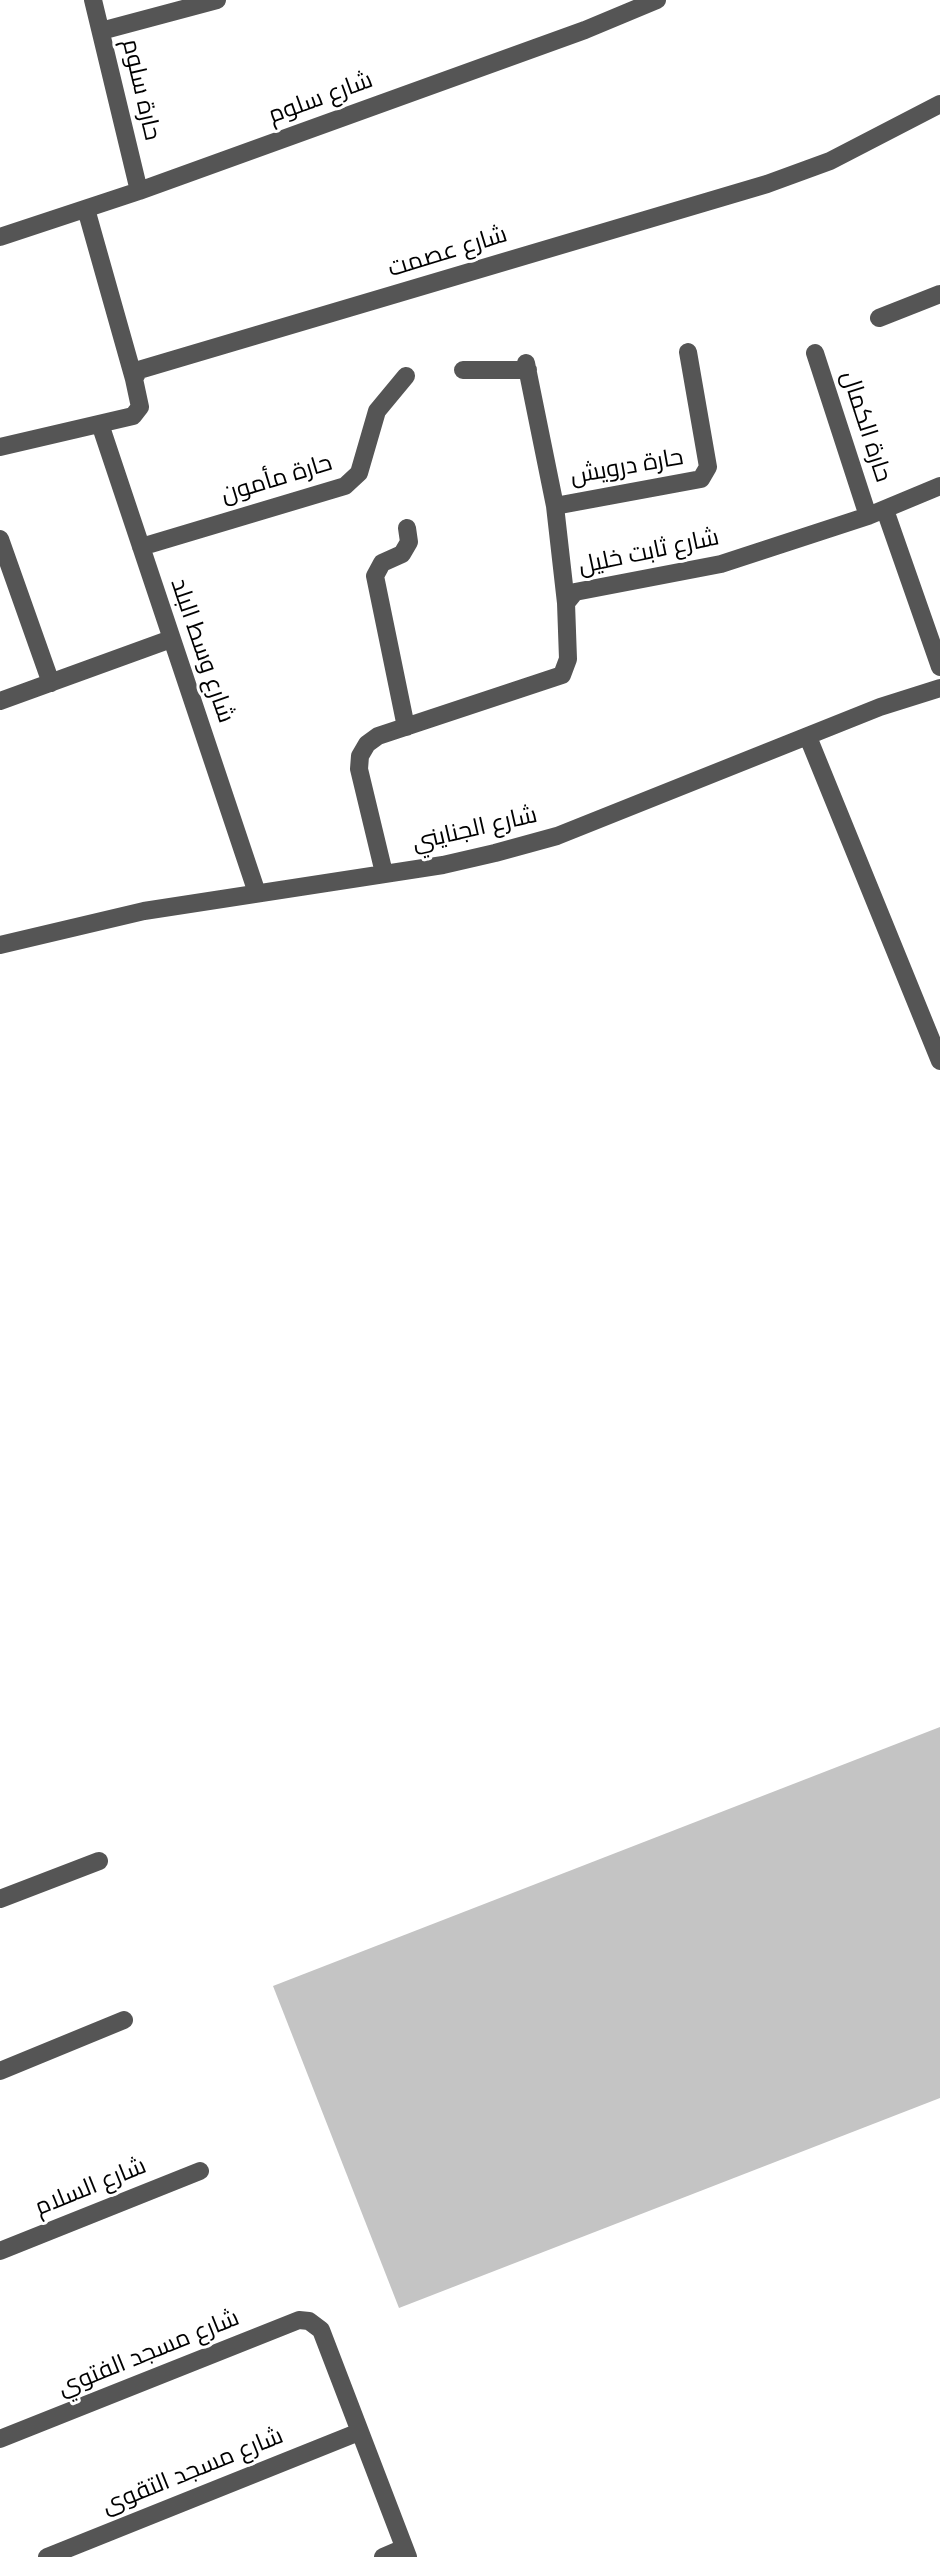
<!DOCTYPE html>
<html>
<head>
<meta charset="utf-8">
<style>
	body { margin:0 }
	canvas { display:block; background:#fff }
</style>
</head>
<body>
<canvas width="940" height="2557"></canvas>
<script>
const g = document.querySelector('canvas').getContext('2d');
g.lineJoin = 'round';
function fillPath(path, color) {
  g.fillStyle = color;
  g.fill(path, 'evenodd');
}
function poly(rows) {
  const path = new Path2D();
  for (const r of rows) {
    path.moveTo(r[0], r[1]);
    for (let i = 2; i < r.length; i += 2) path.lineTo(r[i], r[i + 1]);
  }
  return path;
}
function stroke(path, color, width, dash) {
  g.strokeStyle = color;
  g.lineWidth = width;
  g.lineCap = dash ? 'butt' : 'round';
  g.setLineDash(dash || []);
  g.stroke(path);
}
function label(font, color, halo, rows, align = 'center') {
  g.font = font + ' "Nunito Sans",Cairo,sans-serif';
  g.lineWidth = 6;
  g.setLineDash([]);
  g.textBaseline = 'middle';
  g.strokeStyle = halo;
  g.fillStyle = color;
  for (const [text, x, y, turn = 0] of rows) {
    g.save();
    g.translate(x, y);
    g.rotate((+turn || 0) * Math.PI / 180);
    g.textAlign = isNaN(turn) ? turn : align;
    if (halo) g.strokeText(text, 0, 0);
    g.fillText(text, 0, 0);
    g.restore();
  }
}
const building = poly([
	[940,1727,940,2098,399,2308,273,1986]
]);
const minor = poly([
	[93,0,139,191],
	[101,31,217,0],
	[86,209,134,379],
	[0,237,139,191,585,30,657,0],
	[879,318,940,294],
	[815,353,868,516],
	[526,363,555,506,566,603],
	[463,370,528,370],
	[100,424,257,893],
	[0,447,133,416,140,407,134,379,139,370,767,184,830,161,940,104],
	[555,506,701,479,708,467,688,352],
	[885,510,940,667],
	[0,539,51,683],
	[141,547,345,486,359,473,377,411,406,376],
	[0,701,171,639],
	[406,727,375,576,382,563,402,554,409,542,407,528],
	[808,737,940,1061],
	[384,873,359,769,360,756,367,744,378,736,562,675,568,659,566,603,575,592,721,564,868,516,940,486],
	[0,945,144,911,443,865,495,853,557,836,880,707,940,688],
	[0,1899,99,1861],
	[0,2071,124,2020],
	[0,2251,200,2171],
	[0,2439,299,2320,309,2321,321,2330,408,2557],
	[47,2557,359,2432],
	[383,2557,404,2548]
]);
const streetNames = [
	["حارة سلوم",140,90,77],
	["شارع سلوم",321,99,-20],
	["شارع عصمت",448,253,-17],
	["حارة الكمال",865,427,72],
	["حارة درويش",627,468,-10],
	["حارة مأمون",277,480,-17],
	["شارع ثابت خليل",649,553,-12],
	["شارع وسط البلد",201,651,71],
	["شارع الجنايني",475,830,-13],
	["شارع السلام",91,2188,-22],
	["شارع مسجد الفتوي",149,2354,-22],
	["شارع مسجد التقوى",193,2472,-22]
];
fillPath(building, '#c4c4c4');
stroke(minor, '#555', 18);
label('24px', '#000', '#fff', streetNames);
</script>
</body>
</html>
